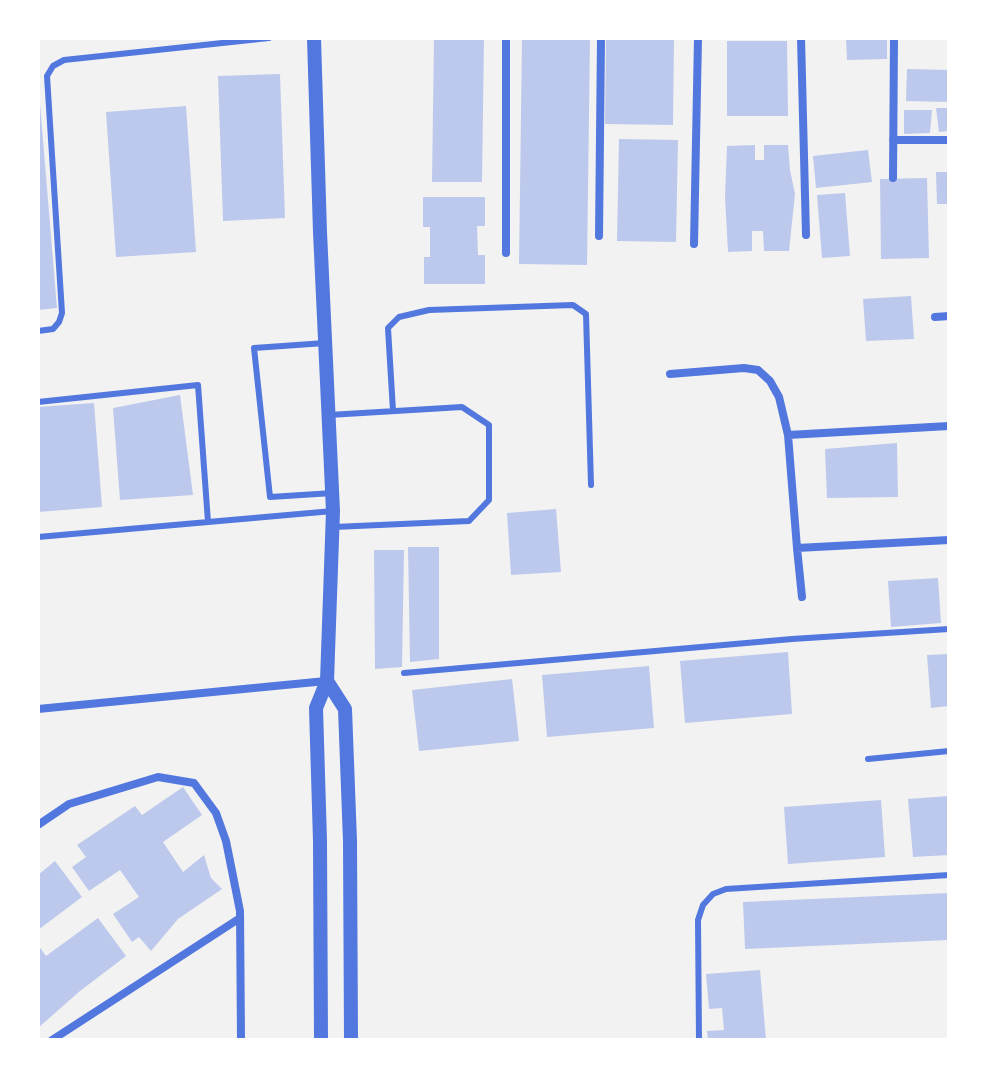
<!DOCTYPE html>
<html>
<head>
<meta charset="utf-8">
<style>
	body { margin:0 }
	#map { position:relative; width:987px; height:1078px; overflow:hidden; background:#f2f2f2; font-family:"IBM Plex Sans",sans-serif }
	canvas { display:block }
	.frame { position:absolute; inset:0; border:40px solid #fff; pointer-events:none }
</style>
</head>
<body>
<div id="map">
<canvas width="987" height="1078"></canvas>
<div class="frame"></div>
</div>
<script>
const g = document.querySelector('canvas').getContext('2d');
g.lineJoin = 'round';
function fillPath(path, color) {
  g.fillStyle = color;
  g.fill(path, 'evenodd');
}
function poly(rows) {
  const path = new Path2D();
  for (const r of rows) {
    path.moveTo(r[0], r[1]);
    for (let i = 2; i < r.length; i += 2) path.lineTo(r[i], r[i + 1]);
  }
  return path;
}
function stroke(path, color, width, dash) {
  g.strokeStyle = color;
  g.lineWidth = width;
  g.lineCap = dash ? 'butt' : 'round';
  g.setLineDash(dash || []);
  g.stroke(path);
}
const building = poly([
	[434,38,484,38,482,182,432,182],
	[522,38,590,38,587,265,519,264],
	[606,38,674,38,673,125,605,124],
	[846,38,887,38,887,59,847,60],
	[727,41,787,41,788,116,727,116],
	[907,69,949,70,949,102,906,101],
	[280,74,285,218,223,221,218,76],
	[38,104,40,104,57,308,38,310],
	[186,106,196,252,116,257,106,112],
	[936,108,949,108,949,131,939,132],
	[904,110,932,110,930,133,904,134],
	[619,139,678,140,676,242,617,241],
	[755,145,755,160,764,160,764,145,788,145,790,170,795,194,789,251,764,251,763,231,752,231,752,251,728,252,725,197,727,146],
	[868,150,872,182,816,188,813,156],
	[936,172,949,172,949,204,937,204],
	[927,178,929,258,881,259,880,179],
	[845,193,850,256,822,258,817,195],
	[423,197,485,197,485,226,477,226,478,255,485,255,485,284,424,284,424,257,430,257,430,227,423,227],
	[911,296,914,339,866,341,863,299],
	[180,395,193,495,120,500,113,408],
	[94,403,102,507,38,512,38,407],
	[897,443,898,497,827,498,825,449],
	[556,509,561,572,511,575,507,513],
	[408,547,439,547,439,659,410,662],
	[374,550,404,550,402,667,375,669],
	[938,578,941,623,891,627,888,581],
	[788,652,792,714,685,723,680,661],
	[949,654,949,706,931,708,927,655],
	[649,666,654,728,547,737,542,675],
	[512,679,519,741,419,751,412,690],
	[183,787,202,815,163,842,183,872,204,855,211,878,222,889,178,919,151,951,139,937,132,942,113,914,139,897,120,870,89,891,72,867,86,857,77,845,135,806,142,815],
	[949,796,949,855,913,857,908,799],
	[881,800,885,857,788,864,784,807],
	[55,861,82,897,38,930,38,875],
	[949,893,949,940,745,949,743,902],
	[98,918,126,956,80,991,38,1028,38,945,46,956],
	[760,970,766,1040,708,1040,707,1031,724,1030,722,1008,709,1009,706,974]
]);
const service = poly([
	[38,331,53,329,59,322,62,313,47,76,53,66,64,60,269,38],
	[325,343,254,348,270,497,333,493],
	[38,402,198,385,208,522],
	[393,411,388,328,399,317,429,310,573,305,586,314,591,485],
	[329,415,462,407,489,425,489,500,469,521,334,527],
	[38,537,333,511],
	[404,673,792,639,949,629],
	[868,759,949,751],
	[699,1040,698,920,703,905,713,894,726,889,949,875]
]);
const minor = poly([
	[801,38,806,235],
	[893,140,949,140],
	[893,178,894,38],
	[599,236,601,38],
	[694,244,698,38],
	[506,253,506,38],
	[935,317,949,316],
	[670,374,744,368,758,370,770,381,779,397,788,435,797,548,949,540],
	[788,435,949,426],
	[797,548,802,597],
	[38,709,326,681],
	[38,825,69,804,158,777,194,783,216,813,226,841,240,911,241,1040],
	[52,1040,240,918]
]);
const tertiary = poly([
	[314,38,320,232,333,511,327,681,316,708,320,841,321,1040],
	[327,681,345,709,350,841,351,1040]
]);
fillPath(building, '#bdc9ec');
stroke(service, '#5277de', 6);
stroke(minor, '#5277de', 8);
stroke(tertiary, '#5277de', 14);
</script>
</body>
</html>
